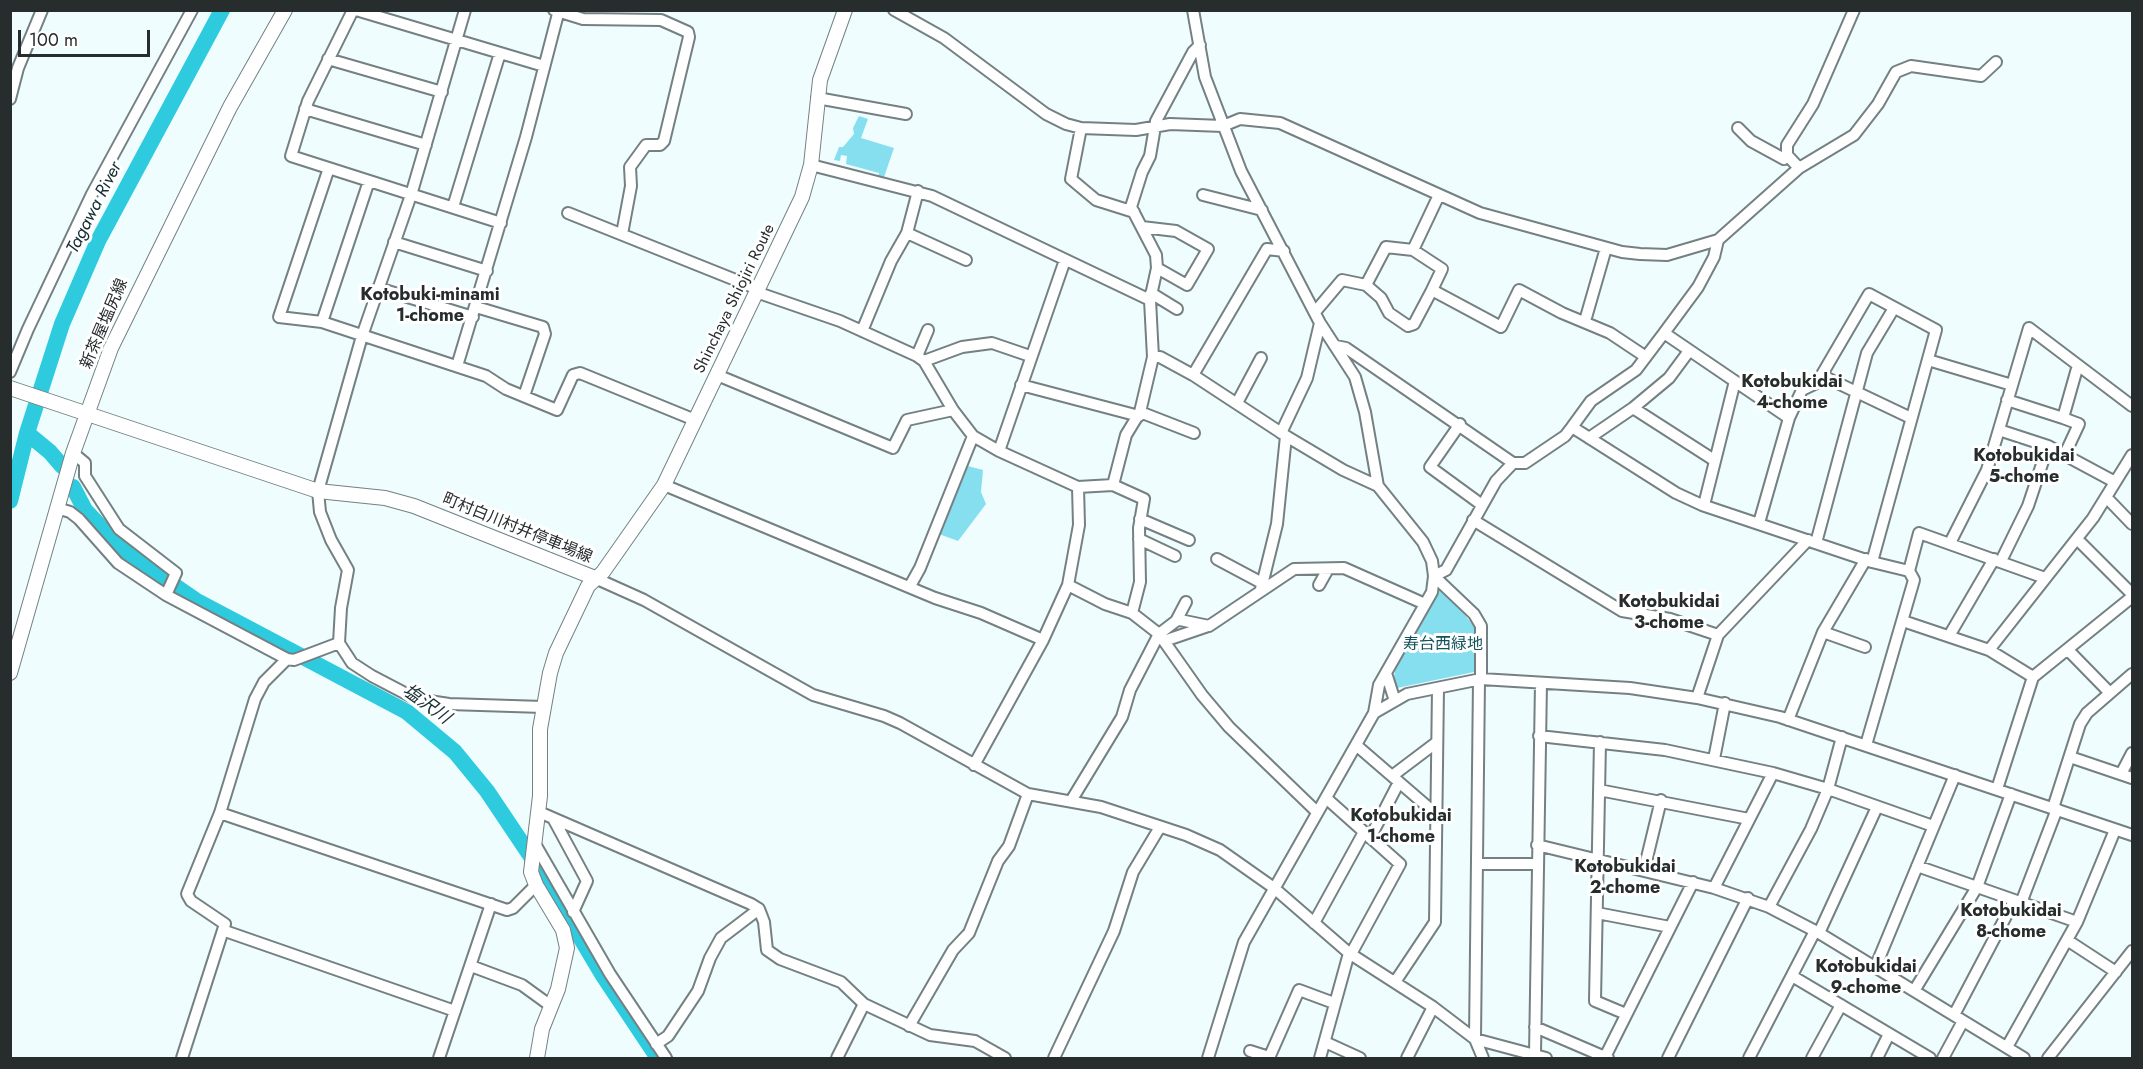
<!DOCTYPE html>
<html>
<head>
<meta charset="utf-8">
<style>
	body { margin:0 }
	#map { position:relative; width:2143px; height:1069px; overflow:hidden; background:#effdff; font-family:Jost,sans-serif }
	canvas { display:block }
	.frame { position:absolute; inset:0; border:12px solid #272d2d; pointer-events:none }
	.scale { position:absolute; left:18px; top:30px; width:132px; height:27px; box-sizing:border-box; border:3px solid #272d2d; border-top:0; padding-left:8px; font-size:18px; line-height:21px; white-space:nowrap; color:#272d2d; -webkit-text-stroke:4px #fff; paint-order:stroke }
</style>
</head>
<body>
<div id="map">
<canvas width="2143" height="1069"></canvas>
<div class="frame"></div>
<div class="scale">100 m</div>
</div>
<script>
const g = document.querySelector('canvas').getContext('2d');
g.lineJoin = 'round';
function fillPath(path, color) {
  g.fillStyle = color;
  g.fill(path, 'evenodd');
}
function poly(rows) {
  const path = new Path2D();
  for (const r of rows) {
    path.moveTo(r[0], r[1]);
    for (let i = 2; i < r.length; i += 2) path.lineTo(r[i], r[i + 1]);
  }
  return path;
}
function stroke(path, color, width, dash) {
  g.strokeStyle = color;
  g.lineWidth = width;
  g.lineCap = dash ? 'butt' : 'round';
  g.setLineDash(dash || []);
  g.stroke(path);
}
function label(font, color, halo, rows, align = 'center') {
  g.font = font + ' Jost,"Noto Sans JP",sans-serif';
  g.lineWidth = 6;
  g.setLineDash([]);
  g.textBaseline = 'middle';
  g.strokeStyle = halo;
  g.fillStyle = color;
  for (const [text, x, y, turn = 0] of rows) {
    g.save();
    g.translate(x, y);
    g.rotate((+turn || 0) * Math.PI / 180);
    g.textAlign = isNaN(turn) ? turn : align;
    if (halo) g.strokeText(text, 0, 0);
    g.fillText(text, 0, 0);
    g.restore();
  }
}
const green = poly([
	[859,116,868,119,861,138,894,148,883,180,878,178,879,173,846,164,847,156,841,155,840,161,834,160,839,147,843,147,854,134,853,128],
	[964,465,983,470,981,492,986,504,958,541,936,533],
	[1440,589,1459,607,1475,628,1474,672,1397,688,1394,679,1395,669]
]);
const river = poly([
	[27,433,50,452,62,466],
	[73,487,85,510,118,545,152,570,197,601,407,712,455,752,487,791,540,870,602,974,658,1058],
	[10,501,27,433,62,324,98,241,222,10]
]);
const minor = poly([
	[353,10,308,101,291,156,501,223],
	[356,10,544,66],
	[465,10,411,195,362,336,318,491,320,512,331,540,348,570,341,608,339,643,352,663,372,676,416,699,449,704,543,707],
	[554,10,583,19,661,20,688,32,689,37,664,141,660,145,646,145,630,167,631,186,622,234],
	[894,10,944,38,1046,114,1066,124,1081,128,1136,130,1170,124,1223,126,1240,119,1280,123,1480,213,1622,252,1640,254,1667,255,1718,240,1799,168,1854,135,1878,104,1896,72,1911,66,1981,76,1996,62],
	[1193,10,1205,77,1241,171,1320,323,1355,377,1365,412,1378,486,1423,542,1432,561,1434,576,1432,592,1379,685,1374,713,1244,942,1208,1058],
	[328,59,442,92],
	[817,98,906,114],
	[10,99,18,68,42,10],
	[305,109,426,145],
	[1081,128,1071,179,1096,200,1134,212],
	[1738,128,1751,141,1784,159,1787,155],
	[811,165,932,196,1150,300],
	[329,168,279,317,322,322,486,376,506,389,557,410,573,375,580,373,695,420],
	[1799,168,1787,155,1787,145,1813,104,1854,10],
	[1203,195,1262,210],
	[453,207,500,53],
	[568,213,758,289],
	[1142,227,1176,231,1208,249,1187,285,1157,268],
	[907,233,966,260],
	[1718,240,1714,257,1698,287,1664,333,1789,418],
	[394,242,487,271],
	[1413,250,1439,195],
	[1366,285,1381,298,1389,313,1408,326,1414,324,1432,290],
	[378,288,473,317],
	[756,292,840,321,917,356,924,361,953,410,973,436,999,451,1078,487,1113,485,1144,499,1139,528,1140,582,1132,613],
	[1151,293,1177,309],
	[476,307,543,327,545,334,524,396],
	[1315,312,1342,280,1366,285,1386,247,1413,250,1442,269,1432,290,1501,327,1519,290,1562,313,1610,333,1646,357],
	[1585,321,1606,248],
	[322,322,369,181],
	[862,331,891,261,907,233,918,191],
	[1336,346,1346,348,1513,463,1525,463,1565,436,1572,427,1676,493,1702,505,1872,562,1909,571],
	[917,356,928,330],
	[1153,357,1160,357,1193,375,1286,436,1343,470,1378,486],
	[1928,360,2012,385],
	[924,361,962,347,992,343,1030,356],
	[457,366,526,137,559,10],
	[10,372,28,329,92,194,192,10],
	[717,375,893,448,907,420,953,410],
	[1193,375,1267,249,1284,251],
	[1817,383,1869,294,1936,330,1872,562],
	[1021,385,1139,416],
	[2007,400,2063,418],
	[1237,403,1261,358],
	[1633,408,1714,460],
	[1140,412,1194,433],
	[1460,424,1430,467,1482,505],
	[1572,427,1591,401,1636,370,1664,333],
	[1999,430,2048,446,2115,482],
	[1281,433,1307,378,1320,323],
	[1589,438,1633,408,1669,378,1689,351],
	[999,451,1065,260],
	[73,453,85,463,85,476,119,529,176,573,166,595],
	[2065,454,2079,424,2063,418,2078,365],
	[664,485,935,598,981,613,1043,640],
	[1113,485,1126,435,1140,412,1153,357,1150,300,1157,268,1156,255,1131,207,1142,172,1150,156,1156,121,1193,52,1200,45],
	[2106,497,2132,524],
	[1704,505,1735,381],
	[57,508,70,512,79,519,118,563,166,595,287,659,294,660,339,643],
	[1140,519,1189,540],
	[1473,520,1622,611,1670,619,1718,635,1697,698],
	[1759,523,1789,418,1802,390,1827,378,1911,418],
	[1139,539,1175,556],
	[2077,539,2132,594],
	[1816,543,1867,353,1894,308],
	[1950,543,1987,470,2029,328,2132,406],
	[1217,559,1262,583],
	[2001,561,2028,506,2048,446],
	[1434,576,1446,570,1496,481,1513,463],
	[1434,576,1474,614,1481,626,1481,679],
	[595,578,644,600,813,695,884,716,900,723,1028,794,1101,807,1186,835,1220,850,1274,888,1349,953,1433,1007,1475,1039,1483,1058],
	[1068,585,1105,604,1132,613,1159,634,1202,695,1229,727,1317,812],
	[1319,585,1328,569],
	[910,586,920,568,973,436],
	[1261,589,1277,524,1286,436],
	[1176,621,1186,602],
	[1903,621,1989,650,2033,677],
	[1823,632,1865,647],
	[1718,635,1808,540],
	[1949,636,1994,559],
	[1164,641,1208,626],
	[1989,650,2093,518,2132,455],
	[2068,650,2110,693],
	[1386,673,1395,701],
	[1374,713,1407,694,1481,679,1630,688,1697,698,1780,717,2132,835],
	[1788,720,1823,632,1866,559],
	[1539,736,1665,750,1773,773,1828,789,1933,826],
	[1600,742,1595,1001,1626,1014],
	[1356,745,1436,814],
	[1866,745,1914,580,1909,571,1919,533,2045,578],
	[2070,757,2132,778],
	[1714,759,1725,703],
	[974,765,1043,640,1068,585,1079,525,1078,487],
	[2121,774,2132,753],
	[1392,776,1437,742],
	[1997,789,2033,677,2132,597],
	[1599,790,1749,819],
	[1326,798,1400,864,1351,954],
	[1071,801,1122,717,1130,690,1159,634,1176,621,1180,620,1209,626,1294,569,1344,568,1425,604],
	[2053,808,2080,724,2087,713,2132,674],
	[539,812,751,904,759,909,764,922,767,950,780,959,841,982,864,1004,930,1035,975,1041,1005,1058],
	[220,813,507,910,513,908,536,885],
	[554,820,587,881,573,912],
	[1370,838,1399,782],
	[535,844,610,974,666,1058],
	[1537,845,1714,888,1769,907,1819,933,2024,1058],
	[1479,864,1537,864],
	[1917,866,2077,922,2007,1047],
	[1644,870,1661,800],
	[1714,888,1773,773],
	[2021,903,2057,809],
	[1769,907,1811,829,1828,789,1842,737],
	[1597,913,1670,927],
	[2077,922,2115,830],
	[1314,923,1364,832],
	[225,931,455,1011],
	[1819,933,1877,807],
	[2067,940,2116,972],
	[471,966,522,985,551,1006],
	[1875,968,1955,775],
	[1792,976,1930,1058],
	[1395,982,1435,922,1438,688],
	[1914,991,1977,887,2011,794],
	[1954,1015,2014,901],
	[909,1026,953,950,969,933,998,861,1009,846,1028,794],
	[1535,1027,1605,1057],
	[1475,1039,1479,680],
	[1475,1039,1546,1058],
	[1325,1042,1360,1058],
	[656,1044,668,1036,698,991,710,958,721,938,759,909],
	[1250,1051,1269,1057],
	[1535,1054,1541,683],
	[182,1058,225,924,191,901,187,894,220,813,255,699,264,682,287,659],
	[439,1058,491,904],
	[837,1058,864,1004],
	[1054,1058,1114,931,1133,872,1160,827],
	[1269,1058,1299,990,1334,1003],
	[1320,1058,1349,953],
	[1407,1058,1433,1007],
	[1608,1058,1605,1057,1693,882],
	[1668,1058,1748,898],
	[1749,1058,1815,931],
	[1812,1058,1841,1005],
	[1877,1058,1889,1034],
	[1943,1058,1963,1021],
	[2048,1058,2132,951]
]);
const major = poly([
	[10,388,318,491,385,498,414,506,595,578],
	[10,673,73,453,111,348,230,107,285,10],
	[537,1058,542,1029,558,989,567,948,563,930,536,885,531,872,540,796,540,729,550,673,556,653,588,586,603,572,664,485,802,197,811,165,820,80,845,10]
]);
const streetNames = [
	["Shinchaya Shiojiri Route",735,299,-64],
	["新茶屋塩尻線",105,324,-67],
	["町村白川村井停車場線",517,529,22]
];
const parkNames = [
	["寿台西緑地",1443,645]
];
const waterNames = [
	["Tagawa River",95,208,-63],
	["塩沢川",426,705,36]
];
const neighbourhoodNames = [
	["Kotobuki-minami",430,296],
	["1-chome",430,317],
	["Kotobukidai",1792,383],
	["4-chome",1792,404],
	["Kotobukidai",2024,457],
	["5-chome",2024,478],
	["Kotobukidai",1669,603],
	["3-chome",1669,624],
	["Kotobukidai",1401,817],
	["1-chome",1401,838],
	["Kotobukidai",1625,868],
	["2-chome",1625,889],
	["Kotobukidai",2011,912],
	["8-chome",2011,933],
	["Kotobukidai",1866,968],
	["9-chome",1866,989]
];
fillPath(green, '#86dfee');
stroke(river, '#2ecbdf', 16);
stroke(minor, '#748082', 14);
stroke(major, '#748082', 16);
stroke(minor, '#fff', 10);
stroke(major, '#fff', 14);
label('16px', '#272d2d', '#fff', streetNames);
label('16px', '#15535c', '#fff', parkNames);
label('italic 18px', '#162e32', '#fff', waterNames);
label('bold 18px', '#272d2d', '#fff', neighbourhoodNames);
</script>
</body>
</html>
